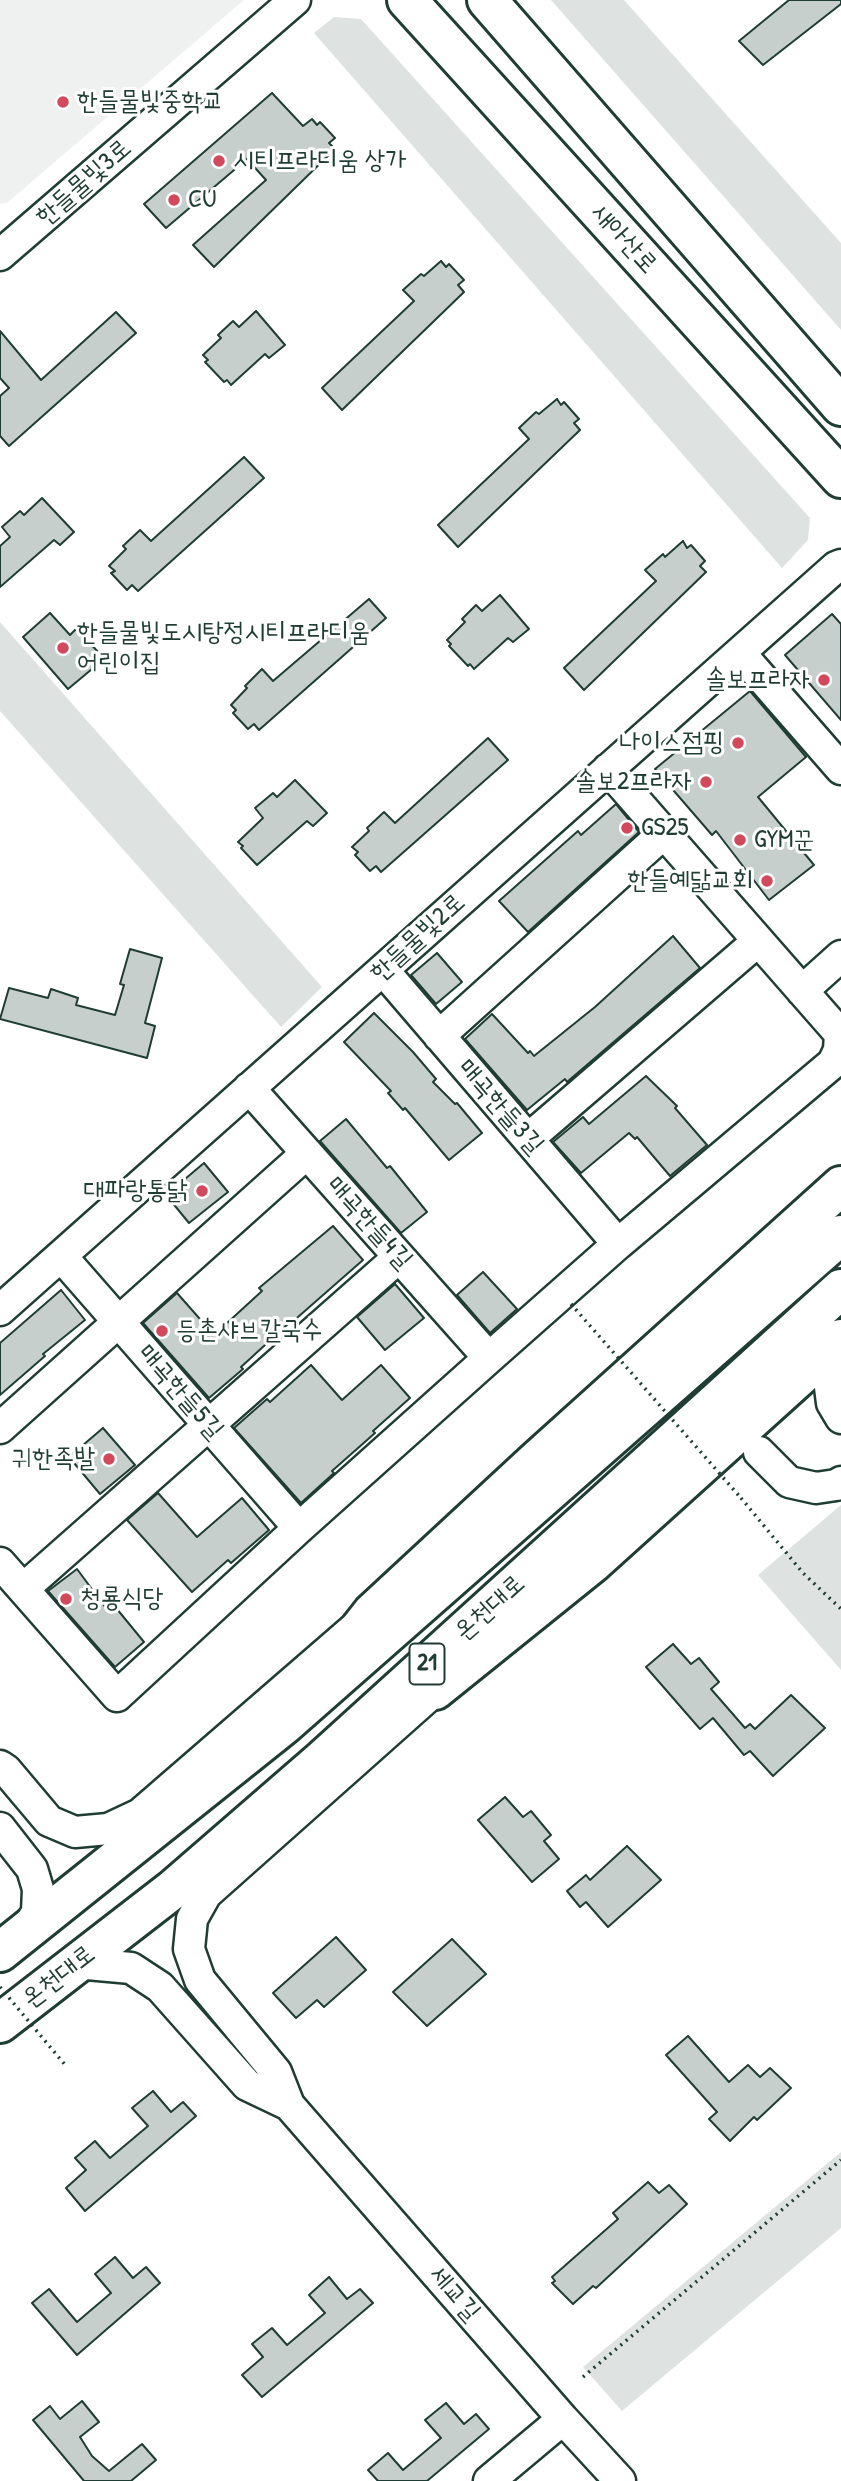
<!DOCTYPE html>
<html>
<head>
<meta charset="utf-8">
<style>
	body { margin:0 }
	canvas { display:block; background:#fff }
</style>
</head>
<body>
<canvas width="841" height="2481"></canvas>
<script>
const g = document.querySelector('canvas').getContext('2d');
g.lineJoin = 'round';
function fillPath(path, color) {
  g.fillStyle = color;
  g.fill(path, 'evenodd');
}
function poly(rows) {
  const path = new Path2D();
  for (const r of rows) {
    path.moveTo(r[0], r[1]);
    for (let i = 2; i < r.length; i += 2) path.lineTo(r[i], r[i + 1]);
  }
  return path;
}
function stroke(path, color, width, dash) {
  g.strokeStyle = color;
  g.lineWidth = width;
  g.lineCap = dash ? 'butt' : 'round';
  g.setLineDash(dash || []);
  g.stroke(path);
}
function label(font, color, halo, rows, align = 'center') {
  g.font = font + ' "Patrick Hand","Poor Story",sans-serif';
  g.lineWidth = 6;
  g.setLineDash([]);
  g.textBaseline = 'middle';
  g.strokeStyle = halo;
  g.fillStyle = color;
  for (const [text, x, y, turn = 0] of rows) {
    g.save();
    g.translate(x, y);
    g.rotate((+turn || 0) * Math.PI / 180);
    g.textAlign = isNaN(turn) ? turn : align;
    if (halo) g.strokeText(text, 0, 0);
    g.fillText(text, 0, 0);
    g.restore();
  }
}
const built = poly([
	[0,0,244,0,7,203,0,204]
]);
const green = poly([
	[551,0,624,0,841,243,841,330],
	[334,17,361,19,810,518,808,540,782,568,314,33],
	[0,622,322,987,281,1027,0,711],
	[841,1505,841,1670,758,1575],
	[841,2152,841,2228,622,2411,583,2367]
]);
const building = poly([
	[789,0,841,0,841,4,763,65,739,41,789,0],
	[272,93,303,126,312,119,317,125,320,122,335,138,329,143,335,149,214,267,193,245,266,180,247,159,166,228,144,204,272,93],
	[441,261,446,267,449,264,464,280,458,285,464,292,342,410,322,388,414,301,403,290,421,274,424,276,441,261],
	[256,311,285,345,269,358,265,354,231,385,227,380,224,382,205,362,208,360,203,355,221,338,218,335,233,321,239,327,256,311],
	[116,312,136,333,9,446,0,436,0,396,9,388,0,378,0,331,41,380,116,312],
	[557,399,561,405,564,402,579,419,574,423,580,430,458,547,438,525,529,439,519,428,536,412,539,414,557,399],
	[244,457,264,478,138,591,132,585,127,590,111,573,115,571,109,566,126,549,123,546,140,530,151,541,244,457],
	[42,498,74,532,60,545,54,540,0,587,0,546,10,537,2,527,20,511,24,515,42,498],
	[683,541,687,548,691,545,705,561,700,566,706,572,584,690,564,668,656,581,645,570,663,554,665,557,683,541],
	[500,595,529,629,513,642,508,638,474,669,470,664,468,666,449,646,451,644,447,640,465,622,462,619,476,605,482,611,500,595],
	[369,599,386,618,259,730,254,724,248,729,233,713,236,710,231,705,247,688,245,686,262,669,273,681,369,599],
	[50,613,70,635,77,628,104,659,68,689,23,637,50,613],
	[832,614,841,624,841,720,785,655,832,614],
	[750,691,806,757,758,797,814,865,769,900,716,831,712,835,655,769,750,691],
	[488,738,508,760,381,872,376,866,370,871,355,855,358,852,352,847,369,831,367,828,384,812,395,823,488,738],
	[295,780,327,813,313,826,307,821,257,865,241,848,243,846,238,842,263,818,255,808,273,793,277,797,295,780],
	[616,804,639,832,528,932,499,901,578,831,581,835,616,804],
	[673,936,700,968,567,1082,565,1079,527,1110,465,1039,492,1014,528,1053,530,1051,534,1056,595,1007,673,936],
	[130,949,162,958,145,1023,155,1026,147,1058,0,1019,9,988,48,998,51,989,78,998,76,1005,115,1015,124,985,120,984,130,949],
	[437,953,462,982,436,1004,411,975,437,953],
	[374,1013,413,1052,436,1079,433,1082,455,1104,457,1103,482,1133,449,1160,405,1108,403,1110,388,1093,391,1091,344,1042,374,1013],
	[646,1076,677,1106,675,1108,707,1145,670,1176,637,1137,635,1139,629,1133,581,1173,553,1142,583,1117,589,1124,646,1076],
	[346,1119,387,1168,390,1166,427,1212,401,1233,320,1141,346,1119],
	[204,1163,228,1192,189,1223,166,1195,204,1163],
	[333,1226,363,1260,290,1324,289,1323,241,1367,243,1369,209,1398,143,1323,177,1293,214,1335,262,1291,259,1288,333,1226],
	[483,1272,517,1309,490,1333,457,1295,483,1272],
	[395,1284,424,1318,385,1350,357,1317,395,1284],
	[61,1290,85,1320,43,1354,45,1356,0,1395,0,1343,61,1290],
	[311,1365,342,1400,381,1365,410,1398,373,1431,375,1433,332,1471,334,1473,301,1503,234,1428,267,1399,270,1402,311,1365],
	[103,1428,135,1465,100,1494,69,1457,103,1428],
	[158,1493,197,1537,242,1498,269,1530,231,1563,228,1560,192,1592,127,1520,158,1493],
	[77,1569,106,1608,112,1603,144,1642,115,1667,48,1591,77,1569],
	[673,1644,691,1664,699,1658,719,1682,711,1689,745,1728,750,1724,755,1729,791,1695,825,1728,773,1776,750,1751,744,1755,713,1718,700,1729,646,1667,673,1644],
	[505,1797,523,1817,531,1811,551,1835,544,1841,559,1859,532,1882,478,1820,505,1797],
	[627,1846,661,1880,608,1927,586,1902,580,1907,567,1891,586,1875,590,1880,627,1846],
	[336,1937,366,1970,324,2007,317,2000,296,2018,273,1993,336,1937],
	[452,1939,486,1974,427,2026,393,1992,452,1939],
	[688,2036,729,2082,748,2065,760,2077,770,2068,791,2088,757,2120,754,2117,730,2141,709,2119,717,2112,666,2055,688,2036],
	[153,2091,171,2112,183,2102,196,2116,85,2211,66,2188,86,2170,75,2158,95,2141,110,2158,148,2126,132,2108,153,2091],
	[648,2182,659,2193,669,2185,687,2204,596,2288,593,2286,573,2304,552,2283,555,2281,552,2277,618,2219,613,2213,648,2182],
	[115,2257,133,2278,146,2267,160,2283,77,2355,32,2303,49,2289,77,2322,111,2293,95,2274,115,2257],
	[329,2277,347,2299,360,2289,373,2303,262,2397,242,2375,263,2357,252,2344,272,2328,287,2345,325,2313,309,2295,329,2277],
	[82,2401,99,2422,80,2437,92,2456,109,2471,142,2444,156,2460,131,2481,84,2481,33,2420,50,2406,60,2419,82,2401],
	[446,2403,464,2424,476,2414,489,2429,427,2481,378,2481,368,2470,388,2453,403,2470,441,2438,425,2420,446,2403]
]);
const path = poly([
	[741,1498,803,1573,841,1609],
	[583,2377,841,2160]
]);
const minor = poly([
	[0,255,295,0],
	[740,653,841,769],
	[383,970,618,1244],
	[802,991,841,956],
	[439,1036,664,833],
	[249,1088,489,1358],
	[528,1139,758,941],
	[61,1256,299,1528],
	[0,1310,836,567,841,565],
	[841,1356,829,1379,832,1403,841,1418],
	[0,1428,307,1153],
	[759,1452,789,1482,816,1488,836,1485,841,1482],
	[0,1563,117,1696,299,1528,489,1358,618,1244,833,1063,839,1050,840,1034,608,769],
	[23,1589,399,1257],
	[432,1693,206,1894,192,1919,189,1949,200,1980,276,2072,289,2105,563,2419,620,2481],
	[0,1766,6,1770,49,1821,75,1832,108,1829,140,1814,372,1613],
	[0,1828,32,1869,38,1889,37,1912,26,1931],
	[76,1963,131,1968,160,1987,247,2085,289,2105],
	[489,2481,563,2419]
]);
const major = poly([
	[407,0,841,478],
	[487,0,841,406]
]);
const highway = poly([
	[361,1627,372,1613,536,1461,841,1186],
	[435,1690,594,1562,841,1339],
	[0,1952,284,1725,841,1235],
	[0,2023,172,1890,323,1759,841,1289]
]);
const pathBridge = poly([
	[571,1304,741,1498],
	[0,1987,66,2066]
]);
const markers = [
	[63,102,7,"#d1495b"],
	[219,161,7,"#d1495b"],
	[174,200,7,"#d1495b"],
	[63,648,7,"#d1495b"],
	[824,680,7,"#d1495b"],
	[738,743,7,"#d1495b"],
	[706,782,7,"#d1495b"],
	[627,828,7,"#d1495b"],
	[740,840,7,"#d1495b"],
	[767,881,7,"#d1495b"],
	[202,1191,7,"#d1495b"],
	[162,1331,7,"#d1495b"],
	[109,1459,7,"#d1495b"],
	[66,1599,7,"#d1495b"]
];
const shields = [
	[427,1664,35]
];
const shieldNames = [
	["21",427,1664]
];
const poiNames = [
	["한들물빛중학교",77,102],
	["시티프라디움 상가",233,161],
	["CU",188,200],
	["한들물빛도시탕정시티프라디움",77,633],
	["어린이집",77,663],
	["솔보프라자",810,680,"right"],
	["나이스점핑",724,743,"right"],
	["솔보2프라자",692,782,"right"],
	["GS25",641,828],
	["GYM꾼",754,840],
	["한들예닮교회",753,881,"right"],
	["대파랑통닭",188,1191,"right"],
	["등촌샤브칼국수",176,1331],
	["귀한족발",95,1459,"right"],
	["청룡식당",80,1599]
];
const streetNames = [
	["한들물빛3로",84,183,-41],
	["새아산로",624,239,48],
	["한들물빛2로",418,938,-42],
	["매곡한들3길",500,1107,49],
	["매곡한들4길",369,1223,48],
	["매곡한들5길",180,1392,49],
	["온천대로",490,1608,-42],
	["온천대로",59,1977,-38],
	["세교길",454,2294,49]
];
fillPath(built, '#eef1f0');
fillPath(green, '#dee3e2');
fillPath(building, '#c7cfcc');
stroke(building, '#1f3d34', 2);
stroke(minor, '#1f3d34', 35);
stroke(major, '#1f3d34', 44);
stroke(highway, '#1f3d34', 44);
stroke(path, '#1f3d34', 3.5, [2, 5]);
stroke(minor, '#fff', 30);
stroke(major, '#fff', 38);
stroke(highway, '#fff', 38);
stroke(pathBridge, '#1f3d34', 3.5, [2, 5]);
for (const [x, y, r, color] of markers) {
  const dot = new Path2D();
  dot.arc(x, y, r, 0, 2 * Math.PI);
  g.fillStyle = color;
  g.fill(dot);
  stroke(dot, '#fff', 2.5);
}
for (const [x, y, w] of shields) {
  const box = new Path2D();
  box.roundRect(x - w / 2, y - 20.5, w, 41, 5);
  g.fillStyle = '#fff';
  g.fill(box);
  stroke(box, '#1f3d34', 2);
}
label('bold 24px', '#1f3d34', null, shieldNames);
label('26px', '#1f3d34', '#fff', poiNames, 'left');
label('26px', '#1f3d34', '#fff', streetNames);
</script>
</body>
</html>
